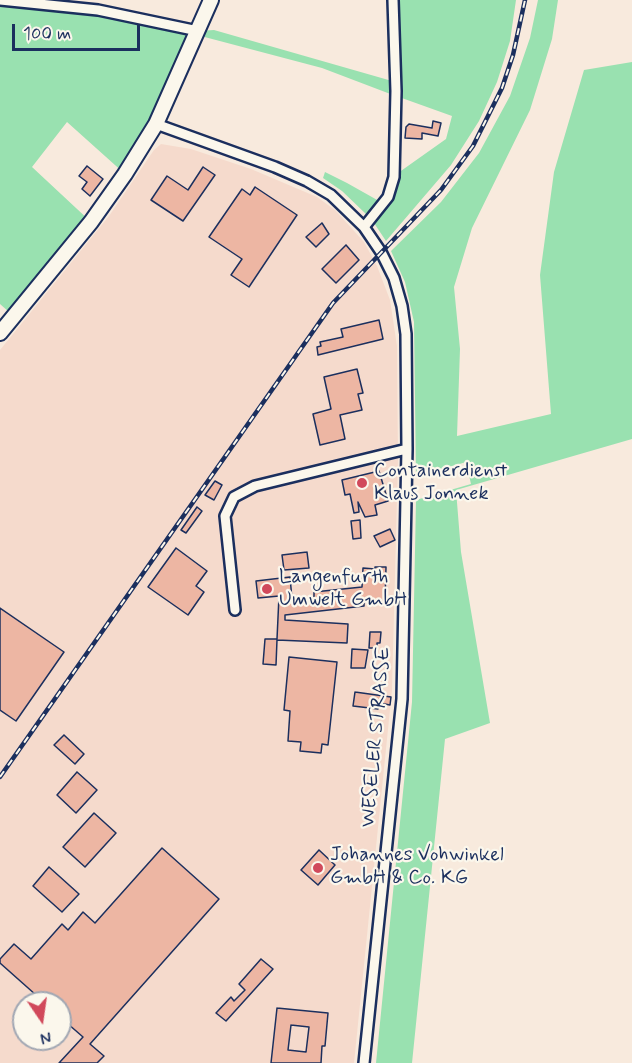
<!DOCTYPE html>
<html>
<head>
<meta charset="utf-8">
<style>
	body { margin:0 }
	#map { position:relative; width:632px; height:1063px; overflow:hidden; background:#f8eadd; font-family:Mynerve,sans-serif }
	canvas { display:block }
	.north { position:absolute; left:12px; top:991px; width:60px; height:60px; box-sizing:border-box; background:#fbf7ec; border:2px solid #a1a7b3; border-radius:50%; rotate:167deg; font-size:16px; font-weight:700; line-height:24px; text-align:center; color:#1b2f5e }
	.north::after { content:''; display:block; margin:auto; width:21px; height:27px; background:#d1495b; clip-path:polygon(50% 0,100% 100%,50% 72%,0 100%) }
	.scale { position:absolute; left:12px; top:24px; width:128px; height:27px; box-sizing:border-box; border:3px solid #1b2f5e; border-top:0; padding-left:8px; font-size:18px; line-height:21px; white-space:nowrap; color:#1b2f5e; -webkit-text-stroke:4px #fbf7ec; paint-order:stroke }
</style>
</head>
<body>
<div id="map">
<canvas width="632" height="1063"></canvas>
<div class="north">N</div>
<div class="scale">100 m</div>
</div>
<script>
const g = document.querySelector('canvas').getContext('2d');
g.lineJoin = 'round';
function fillPath(path, color) {
  g.fillStyle = color;
  g.fill(path, 'evenodd');
}
function poly(rows) {
  const path = new Path2D();
  for (const r of rows) {
    path.moveTo(r[0], r[1]);
    for (let i = 2; i < r.length; i += 2) path.lineTo(r[i], r[i + 1]);
  }
  return path;
}
function stroke(path, color, width, dash) {
  g.strokeStyle = color;
  g.lineWidth = width;
  g.lineCap = dash ? 'butt' : 'round';
  g.setLineDash(dash || []);
  g.stroke(path);
}
function label(font, color, halo, rows, align = 'center') {
  g.font = font + ' Mynerve,sans-serif';
  g.lineWidth = 4.5;
  g.setLineDash([]);
  g.textBaseline = 'middle';
  g.strokeStyle = halo;
  g.fillStyle = color;
  for (const [text, x, y, turn = 0] of rows) {
    g.save();
    g.translate(x, y);
    g.rotate((+turn || 0) * Math.PI / 180);
    g.textAlign = isNaN(turn) ? turn : align;
    if (halo) g.strokeText(text, 0, 0);
    g.fillText(text, 0, 0);
    g.restore();
  }
}
const built = poly([
	[161,144,191,149,251,169,317,197,335,210,364,242,377,266,390,300,397,346,398,460,392,690,354,1063,0,1063,0,350,109,216,154,150],
	[24,1003,60,1003,60,1039,24,1039]
]);
const green = poly([
	[0,0,98,10,198,31,214,30,392,81,393,95,322,68,197,35,125,174,67,122,32,167,91,222,57,251,9,312,0,304],
	[395,0,516,0,510,41,497,82,479,121,451,165,386,241,374,223,395,194,398,173,446,139,452,116,399,97],
	[538,0,558,0,552,39,530,110,472,228,454,287,460,349,457,436,551,414,540,275,554,172,584,70,632,62,632,439,456,490,461,552,490,723,445,739,412,1063,376,1063,412,702,416,500,471,484,466,462,416,477,414,322,405,282,391,251,441,202,479,153,510,96,530,38],
	[325,172,347,183,379,201,368,216,342,191,323,178]
]);
const building = poly([
	[433,121,441,123,438,136,422,133,422,139,405,138,406,127,409,124,432,128,433,121],
	[87,166,103,179,90,196,82,189,87,182,79,176,87,166],
	[203,167,215,175,183,221,151,200,167,176,188,190,203,167],
	[255,187,297,215,249,287,231,275,242,259,209,237,242,189,250,195,255,187],
	[322,223,329,234,316,247,306,237,322,223],
	[346,245,359,260,336,283,322,269,346,245],
	[379,320,383,339,318,355,317,347,321,346,320,342,343,337,341,329,379,320],
	[357,369,363,393,358,394,362,410,340,415,345,439,320,445,313,414,331,409,324,377,357,369],
	[379,471,388,501,375,505,377,515,365,517,358,502,359,512,354,513,350,494,345,495,342,480,379,471],
	[215,481,222,485,214,500,205,495,215,481],
	[197,507,202,511,186,533,181,530,197,507],
	[360,520,361,538,353,539,351,521,360,520],
	[390,529,395,540,380,547,374,536,390,529],
	[176,548,207,571,196,586,204,592,188,615,148,587,176,548],
	[307,552,309,568,284,570,282,555,307,552],
	[375,567,386,567,385,603,364,602,364,606,285,615,285,620,348,624,347,643,277,640,276,665,263,664,265,639,277,639,279,596,258,598,256,581,290,577,292,599,314,600,314,592,362,587,363,568,375,569,375,567],
	[0,608,64,652,16,721,0,710,0,608],
	[370,632,381,632,380,643,377,643,377,648,369,648,370,632],
	[352,649,368,650,365,668,351,668,352,649],
	[289,657,337,662,328,745,322,744,321,753,300,751,301,742,288,741,290,711,284,710,289,657],
	[355,692,391,697,390,705,379,703,378,709,353,706,355,692],
	[64,735,84,754,75,764,54,745,64,735],
	[77,772,97,790,76,813,57,795,77,772],
	[94,813,116,833,85,867,63,847,94,813],
	[162,848,219,899,90,1044,104,1056,97,1063,59,1063,83,1037,60,1017,60,1003,45,1003,0,963,0,959,14,944,31,959,62,924,68,930,83,912,95,923,162,848],
	[319,850,335,865,318,885,301,870,319,850],
	[49,867,79,894,62,912,33,886,49,867],
	[261,959,273,969,226,1021,216,1013,231,997,234,1001,245,990,239,984,261,959],
	[277,1008,328,1013,325,1046,322,1046,321,1063,271,1063,277,1008],
	[291,1025,309,1027,306,1052,288,1050,291,1025]
]);
const street = poly([
	[0,0,98,10,198,31],
	[156,124,275,167,307,181,331,195,364,227,381,252,394,278,402,306,406,334,407,449,402,699,364,1063],
	[364,227,388,197,394,177,396,91,393,0],
	[235,610,225,516,234,497,255,486,407,449]
]);
const secondary = poly([
	[0,333,91,222,125,174,156,124,211,0]
]);
const rail = poly([
	[0,777,333,303,441,190,473,146,502,88,513,55,525,0]
]);
const markers = [
	[362,483,6,"#d1495b"],
	[267,589,6,"#d1495b"],
	[318,868,6,"#d1495b"]
];
const poiNames = [
	["Containerdienst",374,472],
	["Klaus Jonnek",374,495],
	["Langenfurth",279,578],
	["Umwelt GmbH",279,601],
	["Johannes Vohwinkel",330,856],
	["GmbH & Co. KG",330,879]
];
const streetNames = [
	["WESELER STRASSE",377,737,-85]
];
fillPath(built, '#f5dacc');
fillPath(green, '#99e1b0');
fillPath(building, '#edb6a3');
stroke(building, '#1b2f5e', 1.5);
stroke(street, '#1b2f5e', 14);
stroke(secondary, '#1b2f5e', 18);
stroke(street, '#fbf7ec', 9);
stroke(secondary, '#fbf7ec', 14);
stroke(rail, '#1b2f5e', 4.5);
stroke(rail, '#fbf7ec', 2, [7]);
for (const [x, y, r, color] of markers) {
  const dot = new Path2D();
  dot.arc(x, y, r, 0, 2 * Math.PI);
  g.fillStyle = color;
  g.fill(dot);
  stroke(dot, '#fbf7ec', 2);
}
label('20px', '#1b2f5e', '#fbf7ec', poiNames, 'left');
label('20px', '#1b2f5e', '#fbf7ec', streetNames);
</script>
</body>
</html>
